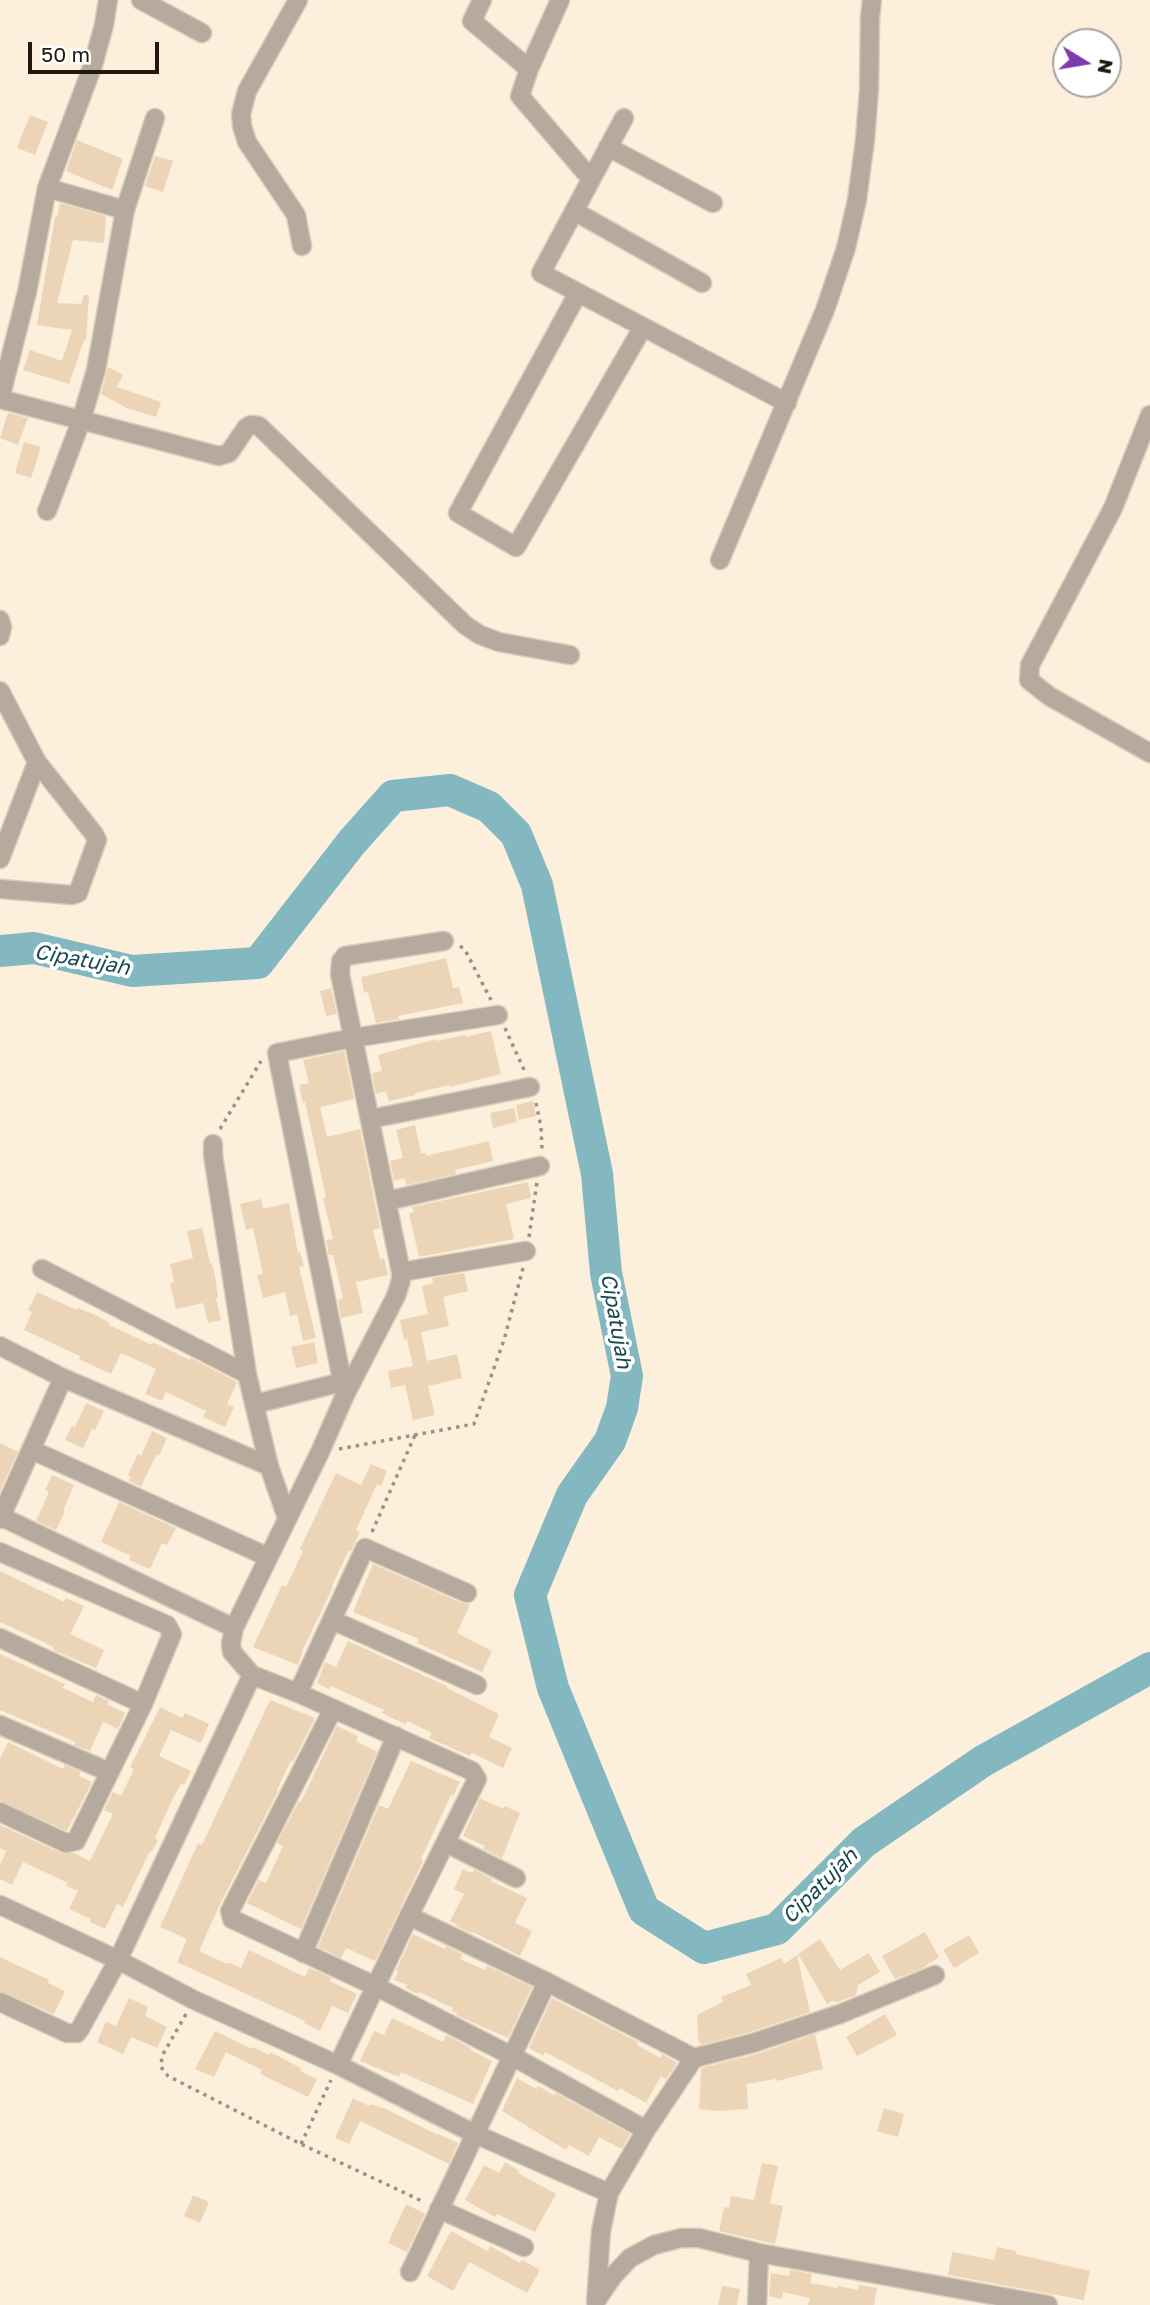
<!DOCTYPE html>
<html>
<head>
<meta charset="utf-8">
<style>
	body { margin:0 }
	#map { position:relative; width:1150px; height:2305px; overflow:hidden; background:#fcefdc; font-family:"Golos Text",sans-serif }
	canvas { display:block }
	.north { position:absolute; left:1052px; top:28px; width:70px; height:70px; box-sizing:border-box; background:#fff; border:2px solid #a6a39e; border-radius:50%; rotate:101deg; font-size:19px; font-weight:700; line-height:28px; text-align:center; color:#20190d }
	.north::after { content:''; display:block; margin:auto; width:24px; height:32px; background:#7d3bb0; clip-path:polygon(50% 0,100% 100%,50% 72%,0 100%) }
	.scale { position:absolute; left:28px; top:42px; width:131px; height:32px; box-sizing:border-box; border:4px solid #20190d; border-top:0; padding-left:9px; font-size:21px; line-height:24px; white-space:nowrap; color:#20190d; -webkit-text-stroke:5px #fff; paint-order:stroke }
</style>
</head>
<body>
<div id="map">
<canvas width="1150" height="2305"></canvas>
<div class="north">N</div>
<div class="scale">50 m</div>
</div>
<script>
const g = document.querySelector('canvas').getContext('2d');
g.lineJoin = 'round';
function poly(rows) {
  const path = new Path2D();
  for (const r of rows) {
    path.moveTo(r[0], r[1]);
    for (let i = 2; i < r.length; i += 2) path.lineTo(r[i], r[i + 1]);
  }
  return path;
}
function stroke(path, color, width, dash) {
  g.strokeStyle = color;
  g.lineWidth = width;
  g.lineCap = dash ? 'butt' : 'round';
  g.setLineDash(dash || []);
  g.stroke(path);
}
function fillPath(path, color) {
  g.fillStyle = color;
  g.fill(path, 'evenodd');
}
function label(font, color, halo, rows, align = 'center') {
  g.font = font + ' "Golos Text",sans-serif';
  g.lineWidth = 7;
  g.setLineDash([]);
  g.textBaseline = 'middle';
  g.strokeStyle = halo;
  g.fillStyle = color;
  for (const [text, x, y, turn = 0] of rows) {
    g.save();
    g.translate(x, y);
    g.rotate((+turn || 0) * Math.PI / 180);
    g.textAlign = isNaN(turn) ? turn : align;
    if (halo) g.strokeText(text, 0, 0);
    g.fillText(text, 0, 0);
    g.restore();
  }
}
const river = poly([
	[0,951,34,948,132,971,258,963,352,842,393,796,450,790,489,807,516,834,537,885,597,1174,606,1273,627,1376,622,1408,610,1441,572,1495,530,1595,553,1688,644,1910,704,1948,777,1929,864,1842,983,1761,1150,1668]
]);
const building = poly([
	[30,115,48,122,35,155,17,148],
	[77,140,123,159,112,190,66,171],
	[155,156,173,161,163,192,145,186],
	[60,203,106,216,104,243,73,240,57,303,81,304,84,295,89,295,86,340,84,340,69,384,23,370,30,350,62,361,72,330,37,325,55,217,57,217],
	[108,367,123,375,117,387,161,402,156,417,127,408,101,394],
	[8,413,28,418,18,445,0,438],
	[24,442,41,447,31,478,15,473],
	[446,958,453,988,459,987,463,1003,398,1016,399,1019,376,1023,368,992,364,993,361,977],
	[331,988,337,1014,326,1016,320,991],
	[491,1031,501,1074,450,1087,449,1085,415,1093,415,1095,389,1101,386,1091,376,1094,372,1073,382,1071,378,1055,436,1039,436,1041,465,1035,465,1037],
	[344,1051,354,1099,320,1107,327,1137,360,1129,380,1228,373,1230,380,1259,384,1258,388,1275,356,1282,363,1313,341,1318,338,1300,343,1298,333,1255,329,1255,326,1240,333,1239,323,1198,326,1197,305,1102,303,1103,299,1085,309,1083,303,1060],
	[533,1101,536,1116,519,1120,516,1105],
	[514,1108,517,1122,493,1128,490,1113],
	[415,1125,421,1153,425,1153,426,1156,489,1141,493,1161,455,1170,456,1174,407,1185,404,1178,394,1181,390,1161,403,1158,396,1130],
	[528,1182,531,1198,506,1204,514,1239,419,1257,409,1213,414,1212,412,1207],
	[261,1199,263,1209,289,1203,298,1253,300,1252,304,1266,299,1267,316,1338,303,1341,297,1314,290,1316,285,1292,263,1298,257,1275,263,1274,253,1228,246,1230,240,1204],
	[202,1228,210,1263,212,1263,215,1276,218,1297,216,1298,221,1320,208,1323,203,1303,176,1309,170,1283,174,1282,170,1264,193,1258,187,1231],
	[464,1273,468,1291,443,1297,449,1326,421,1332,427,1361,457,1354,462,1378,428,1386,435,1415,413,1420,405,1385,391,1388,388,1371,413,1366,407,1339,404,1340,400,1320,428,1314,422,1286,433,1283,432,1278],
	[37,1292,77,1310,78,1308,93,1314,110,1323,109,1325,152,1345,153,1342,190,1360,191,1358,237,1382,227,1404,234,1407,225,1427,203,1417,206,1411,166,1392,162,1401,145,1394,156,1369,121,1353,111,1374,79,1359,80,1356,24,1330,32,1312,28,1310],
	[314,1342,318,1363,296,1368,291,1347],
	[86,1403,104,1411,95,1430,92,1429,83,1448,65,1440,72,1426,75,1427],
	[152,1431,167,1438,159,1456,156,1455,141,1487,129,1481,131,1476,128,1475,138,1454,141,1456],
	[0,1443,18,1452,0,1491],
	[371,1464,387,1471,381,1486,377,1484,356,1530,360,1532,351,1551,349,1550,332,1586,333,1587,304,1647,298,1665,253,1647,282,1585,286,1587,303,1551,300,1549,336,1473,361,1485],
	[52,1475,74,1485,63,1511,65,1512,56,1530,36,1521,49,1492,45,1490],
	[119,1502,176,1528,167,1545,162,1543,150,1569,129,1560,131,1556,101,1542],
	[373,1564,462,1603,470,1604,457,1633,492,1651,482,1672,417,1643,419,1639,353,1612],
	[0,1571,64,1602,66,1598,84,1606,70,1634,104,1650,96,1668,53,1650,54,1647,0,1622],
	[348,1641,447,1686,447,1688,499,1714,489,1737,512,1748,503,1768,472,1753,470,1756,429,1738,432,1733,407,1721,406,1724,396,1720,382,1713,384,1710,331,1686,329,1689,317,1683,325,1662,336,1667],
	[0,1654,65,1684,63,1688,93,1702,96,1695,109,1701,107,1704,125,1713,118,1729,103,1722,90,1751,74,1745,76,1742,0,1710],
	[270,1700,315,1718,293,1762,291,1760,277,1790,278,1791,219,1906,199,1951,227,1964,228,1962,241,1968,249,1950,305,1977,309,1968,332,1978,330,1981,357,1994,348,2013,332,2006,320,2031,304,2023,305,2021,177,1962,187,1939,160,1927,198,1843,202,1845],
	[160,1707,182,1718,185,1713,209,1724,201,1743,171,1730,159,1756,191,1771,184,1785,181,1784,172,1800,155,1838,158,1840,152,1852,150,1851,123,1907,117,1904,105,1929,90,1922,91,1919,69,1909,78,1891,66,1886,68,1883,23,1862,12,1885,0,1879,0,1865,6,1851,0,1848,0,1825,61,1853,74,1853,90,1861,113,1814,104,1810,113,1792,121,1796,134,1769,130,1767],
	[337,1726,358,1736,356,1741,377,1752,301,1929,247,1903,259,1880,266,1883,283,1846,277,1843,299,1801,301,1802],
	[8,1742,63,1769,65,1765,81,1772,79,1776,92,1782,67,1831,0,1801,0,1759],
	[411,1761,460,1782,453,1796,451,1795,421,1859,423,1861,375,1961,346,1948,341,1958,318,1947,379,1805,388,1809],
	[480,1798,503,1809,505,1806,520,1813,502,1858,483,1849,485,1846,463,1836],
	[463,1869,472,1873,474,1870,492,1879,491,1881,527,1898,515,1923,532,1931,520,1956,473,1932,472,1933,456,1926,456,1924,450,1921,464,1894,454,1889],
	[925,1932,939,1957,921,1969,895,1979,882,1956],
	[413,1934,445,1949,446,1946,462,1954,460,1959,485,1970,487,1966,532,1987,508,2038,456,2015,457,2013,452,2011,453,2008,419,1992,418,1994,406,1988,407,1985,394,1980,398,1972,396,1971],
	[969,1935,979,1953,954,1968,943,1950],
	[820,1939,840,1970,869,1953,880,1972,858,1985,856,1995,838,2002,832,2001,827,2004,798,1954],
	[797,1955,810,2012,750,2032,701,2045,698,2039,697,2015,723,2002,721,1997,751,1985,746,1974,781,1958,784,1964],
	[0,1957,49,1980,48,1983,65,1991,54,2014,0,1991],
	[129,1998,148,2007,145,2016,167,2027,157,2048,131,2037,123,2054,97,2042,106,2022,116,2026],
	[552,1998,638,2042,637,2045,660,2058,662,2054,677,2063,666,2079,661,2076,646,2103,620,2088,618,2091,545,2052,543,2056,529,2048],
	[885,2014,897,2035,857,2056,846,2037],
	[392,2018,443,2042,446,2035,471,2048,470,2050,492,2061,473,2104,401,2072,399,2077,360,2061,374,2031,384,2035],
	[215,2031,252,2049,253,2047,269,2055,270,2052,301,2068,300,2071,317,2079,308,2097,260,2074,262,2070,226,2052,214,2077,195,2069],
	[815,2034,823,2069,777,2081,776,2079,747,2084,748,2109,716,2111,699,2109,701,2068,757,2054],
	[517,2078,536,2089,538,2086,554,2095,556,2093,630,2134,622,2149,599,2137,589,2156,569,2145,566,2150,502,2111],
	[353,2098,369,2106,370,2104,386,2109,438,2135,438,2134,458,2143,449,2164,360,2121,349,2144,335,2138],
	[884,2108,904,2114,898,2137,877,2131],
	[505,2162,519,2171,518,2173,556,2194,535,2232,497,2214,495,2217,465,2200,484,2165,499,2173],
	[762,2163,778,2166,770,2203,783,2206,775,2244,719,2231,724,2207,729,2208,731,2196,754,2200],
	[193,2195,209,2202,200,2223,184,2216],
	[406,2204,425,2214,407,2252,388,2243],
	[451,2231,487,2251,490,2246,520,2263,522,2260,540,2270,527,2293,469,2262,453,2291,427,2276],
	[997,2247,1016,2251,1016,2254,1090,2271,1084,2300,948,2275,952,2252,994,2260],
	[790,2270,812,2274,810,2283,837,2288,838,2286,858,2290,859,2285,877,2288,874,2305,808,2305,810,2298,783,2292,782,2299,769,2296,771,2273,789,2276],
	[722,2286,740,2289,737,2305,718,2305]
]);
const path = poly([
	[460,946,465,950,491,1000],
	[505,1028,525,1072],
	[536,1103,541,1127,542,1150],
	[220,1129,261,1061],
	[529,1237,537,1182],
	[339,1449,474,1424,504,1340,523,1268],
	[372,1532,415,1435],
	[186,2014,162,2056,161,2067,168,2076,301,2144,424,2202],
	[301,2144,331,2080]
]);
const minor = poly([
	[108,0,104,25,93,65,47,188,27,292,0,399,219,456,229,453,246,428,251,425,259,426,465,625,480,635,499,642,570,655],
	[141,0,202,33],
	[298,0,247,91,241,114,242,126,247,142,296,215,302,246],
	[482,0,472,21,529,69,520,96,591,179],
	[529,69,560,0],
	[624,118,541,273,787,403],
	[608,147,713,203],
	[47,188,125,210],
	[574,211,702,283],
	[578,293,458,513,516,547,643,327],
	[1150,415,1113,508,1030,665,1029,680,1049,696,1150,753],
	[47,511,81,421,96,370,125,210,155,118],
	[720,560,825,310,846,248,857,200,865,140,869,89,870,17,872,0],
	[0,620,2,627,0,636],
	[0,691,37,762,94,834,97,840,78,893,72,895,0,889],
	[0,859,37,762],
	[370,1119,530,1087],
	[213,1144,213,1155,247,1374,269,1466,287,1518],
	[387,1201,540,1166],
	[42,1269,247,1374],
	[401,1272,526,1251],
	[0,1346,63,1378,269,1466],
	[345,1395,277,1053,353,1038,498,1015],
	[255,1404,342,1382],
	[32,1450,268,1557],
	[0,1516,234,1628],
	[0,1519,63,1378],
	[0,1552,167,1625,172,1634,143,1704,76,1841,66,1843,0,1812],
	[332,1620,477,1685],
	[0,1638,143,1704],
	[252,1675,298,1693,472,1771,477,1779,409,1916,338,2065],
	[298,1693,365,1548,467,1593],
	[333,1709,230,1911,232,1919,375,1986,512,2056,646,2130],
	[0,1725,109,1772],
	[446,1843,516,1878],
	[0,1905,118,1960,194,2000,338,2065,475,2134,609,2193],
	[409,1916,547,1982,694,2058,753,2043,840,2014,935,1975],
	[303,1953,396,1736],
	[0,2002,67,2033,77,2033,80,2029,118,1960,252,1675,232,1652,231,1643,234,1628,320,1452,345,1395,396,1296,401,1280,401,1272,340,974,341,961,345,956,444,941],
	[439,2209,524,2247],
	[410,2272,547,1982],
	[596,2301,613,2276,630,2258,654,2245,681,2238,699,2238,759,2253,1048,2305],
	[596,2302,601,2231,609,2193,646,2130,694,2058],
	[757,2305,759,2253]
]);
const waterNames = [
	["Cipatujah",82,960,10],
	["Cipatujah",616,1321,80],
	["Cipatujah",820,1886,-45]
];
stroke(river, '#83b8c1', 32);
fillPath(building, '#ebd5b6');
stroke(minor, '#d9cdbb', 21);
stroke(path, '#9d9282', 3.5, [3.5, 5]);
stroke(minor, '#b6aa9e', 18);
label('italic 21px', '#194950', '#fff', waterNames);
</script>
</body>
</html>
